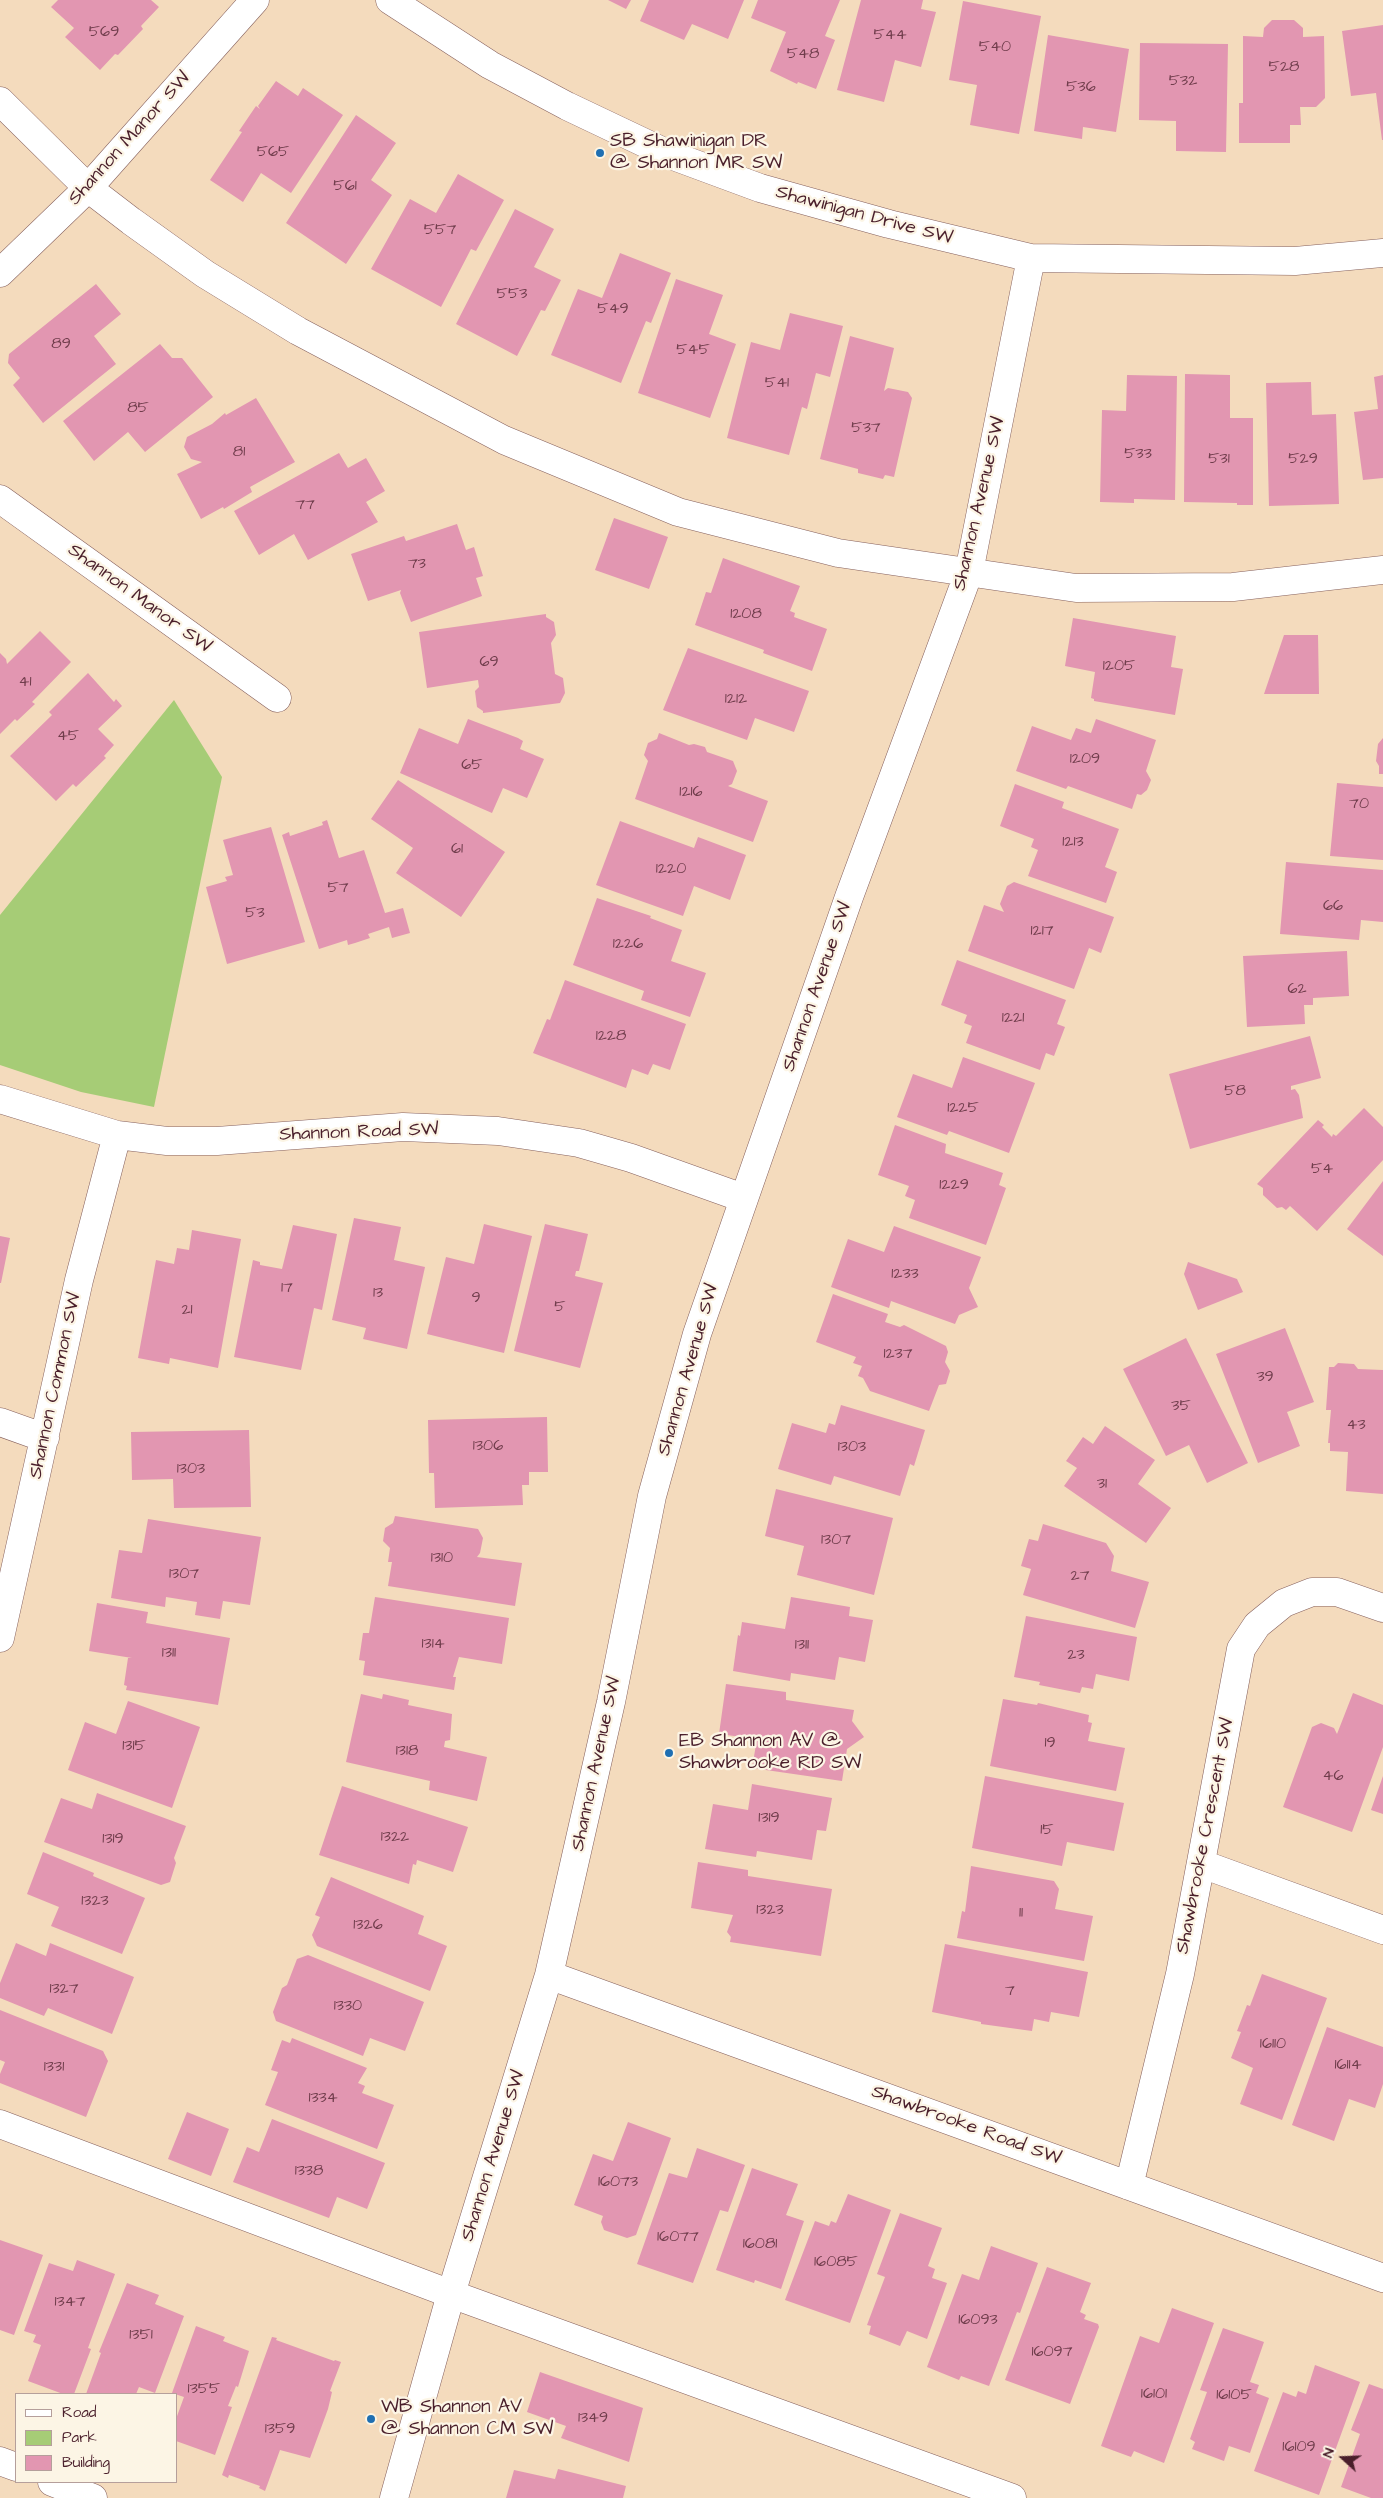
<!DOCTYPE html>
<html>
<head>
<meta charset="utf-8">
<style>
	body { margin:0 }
	#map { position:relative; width:1383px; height:2498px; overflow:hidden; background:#f4dbbd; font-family:"Architects Daughter",sans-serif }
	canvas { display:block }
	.legend { position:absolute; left:15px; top:2393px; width:162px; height:90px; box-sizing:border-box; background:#fcf5e5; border:1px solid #b59f9b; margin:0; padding:6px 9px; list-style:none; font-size:15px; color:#4a1f2b }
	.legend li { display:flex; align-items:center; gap:10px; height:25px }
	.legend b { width:25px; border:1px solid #b59f9b }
	.north { position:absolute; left:1318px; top:2433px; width:50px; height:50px; -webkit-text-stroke:4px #fcf5e5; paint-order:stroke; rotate:290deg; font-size:14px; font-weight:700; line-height:20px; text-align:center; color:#4a1f2b }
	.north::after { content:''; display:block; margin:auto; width:18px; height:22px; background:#4a1f2b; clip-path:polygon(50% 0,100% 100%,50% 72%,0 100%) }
</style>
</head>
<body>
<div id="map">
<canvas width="1383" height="2498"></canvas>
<ul class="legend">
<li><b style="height:6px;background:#fff"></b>Road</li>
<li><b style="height:14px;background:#a6cc76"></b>Park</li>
<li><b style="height:14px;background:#e296b1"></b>Building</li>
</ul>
<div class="north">N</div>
</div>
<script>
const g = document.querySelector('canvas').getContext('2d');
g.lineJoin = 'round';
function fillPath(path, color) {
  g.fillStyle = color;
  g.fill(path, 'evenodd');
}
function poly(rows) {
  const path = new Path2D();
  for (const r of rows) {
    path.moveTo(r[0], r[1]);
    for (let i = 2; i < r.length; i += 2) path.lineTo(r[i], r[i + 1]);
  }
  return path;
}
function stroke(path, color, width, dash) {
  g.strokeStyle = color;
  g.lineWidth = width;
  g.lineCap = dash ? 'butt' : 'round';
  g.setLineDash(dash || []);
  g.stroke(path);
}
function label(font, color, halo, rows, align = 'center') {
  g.font = font + ' "Architects Daughter",sans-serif';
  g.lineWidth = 4.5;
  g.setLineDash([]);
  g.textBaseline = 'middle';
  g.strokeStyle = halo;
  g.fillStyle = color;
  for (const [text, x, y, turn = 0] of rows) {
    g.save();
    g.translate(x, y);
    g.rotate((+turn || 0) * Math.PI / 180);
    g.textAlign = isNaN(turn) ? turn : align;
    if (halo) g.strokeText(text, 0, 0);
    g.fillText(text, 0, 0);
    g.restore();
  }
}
const green = poly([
	[174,700,222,777,154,1107,81,1092,0,1065,0,915]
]);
const building = poly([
	[58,0,151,0,159,7,141,26,143,29,118,55,115,54,100,70,65,37,74,28,51,7],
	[608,0,631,0,626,9],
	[649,0,744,0,728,39,692,24,684,40,640,21],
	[758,0,840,0,825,36,835,40,816,89,798,82,797,84,770,71,786,32,751,18],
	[861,0,923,0,921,9,936,12,921,67,895,60,884,102,837,90],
	[963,1,1041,16,1019,134,970,125,977,85,949,80],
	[1272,20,1294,20,1303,28,1303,37,1324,36,1325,98,1316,107,1300,107,1301,125,1290,125,1290,143,1239,143,1239,103,1243,103,1243,36,1263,37,1264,28],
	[1383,25,1383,140,1382,140,1376,93,1351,96,1342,31],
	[1048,35,1129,49,1116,132,1083,127,1082,139,1034,131],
	[1140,43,1228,44,1226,152,1176,151,1176,121,1139,120],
	[276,81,298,96,303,88,343,115,291,193,261,173,243,202,210,180,242,132,239,131,256,106,260,109,258,106],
	[356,115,396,143,371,180,392,195,346,264,286,223],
	[458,174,504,200,476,251,471,249,441,307,371,269,410,199,436,213],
	[515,209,554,229,534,267,561,280,545,311,541,310,517,356,456,324],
	[620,253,671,273,651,323,646,321,621,383,551,355,578,289,602,298],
	[676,279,723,295,709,334,736,344,710,418,638,393],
	[96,284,121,314,94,336,116,364,43,423,13,385,20,378,8,363,9,354],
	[790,313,843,326,830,377,816,373,807,409,802,407,789,455,727,438,751,342,780,350],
	[850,336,894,348,884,391,888,388,908,392,912,398,894,477,885,475,883,479,858,473,858,469,820,459],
	[160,344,172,358,182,358,213,397,145,452,128,432,94,461,63,421],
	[1185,374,1230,375,1230,418,1253,418,1253,505,1237,505,1237,503,1184,502],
	[1127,375,1177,376,1175,500,1134,499,1134,503,1100,502,1102,410,1126,411],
	[1383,375,1383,478,1363,480,1354,412,1378,409,1374,377],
	[1311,382,1312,415,1336,414,1339,504,1269,506,1266,383],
	[256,398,295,462,250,487,252,492,224,509,223,507,201,519,177,474,202,462,191,459,184,447,187,437,212,424,225,413,226,415],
	[339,453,348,468,366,458,385,491,366,502,378,522,308,560,294,534,259,555,234,511],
	[614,518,668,537,649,589,595,570],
	[457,524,466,550,474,547,483,576,476,578,482,596,411,622,400,593,401,590,368,601,351,554,404,536,406,541],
	[723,558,800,586,790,611,795,613,794,617,827,629,812,671,763,653,764,650,695,625,706,592,711,593],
	[546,614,546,617,554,622,556,635,551,643,555,674,563,678,565,693,560,703,483,713,483,711,477,707,475,691,479,687,478,680,427,688,419,632],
	[1073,618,1176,636,1171,667,1183,669,1175,715,1094,701,1094,699,1091,698,1095,672,1065,666],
	[40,631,71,662,32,702,35,704,17,721,15,719,0,734,0,653,6,659,7,664],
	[1284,635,1318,635,1319,694,1264,694],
	[688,648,809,691,794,732,755,718,747,740,663,710],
	[88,673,114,702,116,699,122,706,98,729,114,745,104,756,106,758,76,787,73,784,56,801,10,756,52,715,49,712],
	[468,719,518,738,523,741,520,749,544,759,527,798,503,788,492,813,400,773,419,728,458,744],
	[1096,719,1156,740,1146,771,1151,780,1147,790,1141,795,1137,794,1132,809,1068,786,1066,789,1016,771,1032,726,1071,740,1076,728,1091,733],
	[659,733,689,745,694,744,705,747,707,752,733,761,737,771,732,784,728,786,768,801,753,842,635,799,648,761,644,755,648,743,657,739],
	[1383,738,1383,774,1379,774,1379,766,1376,761,1378,744],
	[398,780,505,852,461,917,396,873,413,848,371,819],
	[1337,783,1383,787,1383,860,1330,856],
	[1015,784,1064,802,1062,808,1119,829,1105,867,1117,872,1106,903,1028,876,1038,850,1031,847,1034,839,1000,826],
	[327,820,339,858,364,850,385,913,403,908,410,933,392,938,389,927,368,934,370,938,355,943,348,945,347,940,319,949,282,835,289,832,290,836,323,825,322,822],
	[620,821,694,848,698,837,746,855,730,900,694,886,683,916,596,885],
	[271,827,305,942,227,964,206,887,227,881,225,877,233,875,223,840],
	[1286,862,1383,870,1383,922,1361,920,1359,940,1280,934],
	[1014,882,1114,917,1101,953,1089,948,1074,989,968,951,984,905,1004,912,1000,904,1007,886],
	[597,898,651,916,650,918,682,930,671,961,706,973,690,1017,641,1000,644,991,573,965],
	[1347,951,1349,996,1313,998,1313,1005,1304,1005,1305,1024,1247,1027,1243,956],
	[957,960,1066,1000,1057,1024,1065,1027,1054,1056,1046,1053,1040,1070,966,1043,972,1026,964,1023,967,1015,941,1005],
	[565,980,686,1024,670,1070,653,1064,648,1075,632,1069,626,1088,533,1053,547,1019,550,1020],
	[1310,1036,1321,1078,1291,1086,1291,1090,1295,1089,1299,1095,1303,1118,1190,1149,1169,1074],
	[963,1057,1035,1083,1009,1153,949,1131,947,1135,897,1117,913,1074,952,1088],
	[1364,1108,1383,1127,1383,1160,1317,1231,1290,1206,1286,1210,1282,1207,1277,1208,1263,1195,1263,1188,1257,1184,1318,1120,1324,1125,1322,1127,1332,1137,1333,1134,1336,1136],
	[895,1125,946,1144,945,1153,1003,1173,999,1185,1006,1188,986,1245,909,1218,915,1200,905,1196,909,1186,878,1175],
	[1383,1181,1383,1256,1347,1229],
	[354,1218,401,1227,394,1260,425,1267,407,1349,363,1339,366,1328,332,1320],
	[484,1224,532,1236,504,1353,427,1334,446,1257,474,1264],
	[545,1224,588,1234,579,1271,576,1271,575,1276,603,1283,580,1368,514,1351],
	[293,1225,337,1234,322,1310,314,1308,301,1370,234,1357,253,1260,260,1262,260,1265,282,1269],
	[894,1226,981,1257,969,1288,978,1307,959,1315,955,1324,891,1301,889,1308,831,1287,848,1239,884,1252],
	[192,1230,241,1239,218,1368,170,1358,169,1364,138,1358,156,1260,174,1264,177,1248,189,1250],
	[0,1236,10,1238,1,1283,0,1283],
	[1188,1262,1237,1279,1243,1292,1198,1310,1184,1274],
	[833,1294,888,1314,885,1322,900,1327,904,1325,946,1346,948,1352,945,1362,950,1371,946,1384,939,1385,929,1411,870,1391,863,1378,858,1376,862,1366,853,1363,856,1357,816,1342],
	[1285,1328,1314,1402,1287,1412,1300,1446,1258,1463,1216,1354],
	[1186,1338,1248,1463,1207,1483,1189,1445,1166,1456,1123,1369],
	[1338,1363,1354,1364,1358,1369,1383,1370,1383,1494,1346,1491,1348,1452,1330,1451,1330,1443,1328,1443,1331,1410,1326,1410,1329,1367,1334,1367],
	[841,1405,925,1430,914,1466,910,1464,900,1496,834,1476,831,1485,778,1469,792,1423,826,1433,829,1423,835,1425],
	[547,1417,548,1472,529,1472,529,1485,522,1485,523,1505,435,1508,434,1473,429,1473,428,1420],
	[1105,1426,1155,1460,1138,1484,1171,1508,1146,1543,1064,1486,1077,1468,1066,1461,1083,1437,1093,1444],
	[249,1430,251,1507,174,1508,173,1479,132,1480,131,1432],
	[776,1489,893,1518,874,1595,797,1575,804,1546,765,1536],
	[395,1516,478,1529,483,1538,480,1553,477,1557,522,1563,515,1606,388,1586,392,1562,388,1562,390,1548,383,1541,385,1528,393,1523],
	[148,1519,261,1537,250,1605,223,1601,220,1619,195,1615,197,1602,166,1597,165,1607,111,1598,119,1550,142,1553],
	[1043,1524,1106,1543,1114,1556,1111,1571,1149,1582,1135,1628,1023,1595,1031,1569,1021,1566,1029,1539,1038,1541],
	[375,1597,509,1618,502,1664,459,1657,453,1677,456,1677,454,1690,363,1675,365,1661,359,1660,363,1633,369,1633],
	[791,1597,850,1607,849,1616,873,1620,865,1662,839,1657,835,1680,791,1673,790,1681,733,1671,738,1635,740,1636,742,1622,785,1629],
	[97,1603,148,1612,146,1623,230,1638,218,1705,126,1690,127,1686,124,1685,128,1658,132,1658,89,1651],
	[1026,1616,1137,1637,1129,1681,1096,1674,1093,1689,1082,1687,1080,1693,1039,1685,1040,1682,1014,1677],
	[726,1684,786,1692,786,1700,854,1710,852,1721,864,1737,847,1749,842,1781,752,1768,757,1739,719,1734],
	[1353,1693,1383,1705,1383,1747,1352,1832,1283,1807,1312,1727,1321,1723,1334,1728,1337,1734],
	[361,1694,382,1699,383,1694,409,1700,408,1705,452,1714,450,1740,445,1741,444,1747,487,1757,477,1801,429,1790,430,1781,346,1762],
	[1003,1699,1037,1705,1038,1703,1089,1715,1088,1722,1092,1723,1088,1741,1125,1748,1116,1791,990,1766],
	[128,1701,200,1727,172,1808,68,1770,85,1722,116,1734],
	[985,1776,1124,1803,1114,1851,1067,1842,1062,1866,972,1848],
	[1383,1776,1383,1814,1371,1810],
	[752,1784,832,1798,826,1831,817,1830,812,1860,757,1851,756,1857,705,1849,713,1804,748,1810],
	[342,1786,468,1827,453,1872,417,1860,416,1865,413,1864,409,1884,319,1855],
	[97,1793,186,1826,174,1858,176,1863,170,1882,161,1885,44,1842,61,1798,92,1809],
	[43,1852,94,1873,93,1876,145,1898,122,1954,51,1926,59,1907,27,1894],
	[698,1862,748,1870,748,1876,832,1889,821,1956,730,1942,731,1937,727,1932,733,1915,691,1908],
	[971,1866,1054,1881,1059,1889,1055,1909,1093,1916,1084,1961,957,1938,962,1911,965,1912],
	[331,1877,424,1916,418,1934,447,1946,430,1991,317,1946,312,1935,320,1917,315,1915],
	[16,1943,46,1956,50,1943,134,1977,112,2034,48,2008,44,2016,0,1998,0,1983],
	[945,1944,1088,1972,1079,2017,1051,2012,1049,2022,1034,2019,1032,2031,981,2024,981,2022,932,2012],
	[308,1955,424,2002,405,2051,370,2038,363,2056,276,2021,273,2012,282,1988,287,1985,297,1959],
	[1262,1974,1327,1998,1282,2120,1240,2104,1253,2068,1231,2058,1241,2032,1237,2031,1247,2005,1250,2006],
	[0,2010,103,2051,108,2061,86,2117,0,2083,0,2074,5,2062,0,2060],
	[1327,2027,1383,2047,1383,2084,1375,2108,1349,2099,1334,2141,1292,2125],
	[292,2038,367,2068,358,2083,365,2086,362,2093,394,2105,377,2149,265,2105,278,2072,271,2070,282,2040,290,2043],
	[187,2112,229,2129,211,2176,168,2159],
	[272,2119,385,2163,367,2209,337,2197,329,2218,233,2182,247,2147,259,2152],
	[628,2122,671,2138,636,2235,627,2238,604,2230,601,2222,603,2216,574,2205,593,2154,613,2161],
	[697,2148,745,2165,728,2212,720,2210,693,2283,637,2264,669,2173,687,2178],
	[752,2168,798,2184,786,2215,804,2221,781,2289,755,2280,754,2283,716,2270],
	[848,2194,891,2210,850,2323,785,2300,815,2221,829,2226,831,2221,836,2223],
	[900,2213,942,2228,928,2266,935,2269,932,2278,947,2283,927,2339,907,2331,900,2346,869,2334,871,2326,867,2325,885,2277,877,2274],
	[0,2240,43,2255,14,2335,0,2330],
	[991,2246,1038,2263,1020,2313,1017,2312,989,2386,961,2376,959,2380,927,2367,962,2274,979,2280],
	[77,2260,115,2274,88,2348,91,2349,74,2394,63,2394,28,2381,41,2345,33,2342,36,2335,24,2331,49,2263,73,2271],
	[1047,2267,1091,2283,1080,2312,1086,2315,1084,2319,1098,2324,1099,2327,1070,2404,1005,2380],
	[127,2283,159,2295,155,2304,184,2316,155,2393,139,2387,136,2394,86,2394,101,2353,99,2352],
	[1172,2308,1214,2323,1164,2463,1134,2451,1131,2457,1101,2446,1140,2336,1159,2343],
	[196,2326,225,2337,223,2341,249,2351,238,2387,236,2386,228,2406,232,2407,215,2455,176,2441,176,2419,184,2397,172,2393],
	[1223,2328,1264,2342,1250,2382,1259,2385,1256,2393,1269,2398,1250,2453,1229,2446,1224,2461,1192,2449,1195,2442,1190,2439,1207,2392,1200,2390],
	[272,2337,277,2338,276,2340,334,2361,335,2360,341,2362,330,2391,332,2392,328,2409,310,2458,280,2450,265,2491,259,2488,260,2486,229,2475,228,2478,222,2475],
	[1315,2365,1360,2382,1319,2495,1254,2471,1283,2392,1296,2397,1298,2391,1306,2394],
	[540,2372,643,2408,629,2462,561,2438,566,2426,527,2412],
	[1369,2384,1383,2389,1383,2498,1371,2498,1341,2487,1360,2434,1351,2430],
	[558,2469,626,2486,623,2498,506,2498,514,2470,555,2479]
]);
const minor = poly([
	[390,0,490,65,567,106,668,154,760,188,889,224,1031,258,1295,261,1383,253],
	[0,101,88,188,131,221,205,274,298,331,504,440,678,512,838,553,1076,588,1233,587,1383,570],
	[0,273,88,188,255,0],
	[0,499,277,698],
	[0,1099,117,1135,167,1141,217,1141,403,1127,498,1131,579,1143,631,1158,743,1198],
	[0,1422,45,1438],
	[0,1638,79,1280,117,1135],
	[1202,1864,1383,1930],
	[549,1975,1383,2278],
	[0,2124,451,2294,1012,2498],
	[1129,2186,1180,1974,1241,1649,1257,1625,1284,1603,1312,1592,1337,1592,1383,1608],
	[0,2461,16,2467],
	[52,2482,93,2498],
	[394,2498,451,2294,549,1975,611,1702,652,1496,697,1334,849,897,969,572,1031,258]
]);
const markers = [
	[600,153,5,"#1f6fb2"],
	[669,1753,5,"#1f6fb2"],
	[371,2419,5,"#1f6fb2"]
];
const numberNames = [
	["569",104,33],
	["544",890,36],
	["540",995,48],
	["548",803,55],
	["528",1284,68],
	["532",1183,82],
	["536",1081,88],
	["565",273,153],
	["561",345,187],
	["557",440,231],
	["553",512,295],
	["549",613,310],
	["89",61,345],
	["545",693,351],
	["541",777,384],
	["85",138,409],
	["537",866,429],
	["81",239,453],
	["533",1138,455],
	["531",1219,460],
	["529",1303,460],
	["77",305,506],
	["73",417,565],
	["1208",746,615],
	["69",489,663],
	["1205",1119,667],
	["41",25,683],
	["1212",736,700],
	["45",68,737],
	["1209",1085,760],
	["65",472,766],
	["1216",691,793],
	["70",1359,805],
	["1213",1073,843],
	["61",457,850],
	["1220",671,870],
	["57",338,889],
	["66",1333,907],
	["53",255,914],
	["1217",1042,932],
	["1226",628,945],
	["62",1297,990],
	["1221",1013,1019],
	["1228",611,1037],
	["58",1235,1092],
	["1225",963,1109],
	["54",1322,1170],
	["1229",954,1186],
	["1233",905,1275],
	["17",287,1289],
	["13",378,1294],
	["9",476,1299],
	["5",560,1308],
	["21",187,1311],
	["1237",898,1355],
	["39",1265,1378],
	["35",1181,1407],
	["43",1356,1426],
	["1306",488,1447],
	["1303",852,1448],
	["1303",191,1470],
	["31",1102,1485],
	["1307",836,1541],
	["1310",442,1559],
	["1307",184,1575],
	["27",1080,1577],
	["1314",433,1645],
	["1311",802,1646],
	["1311",169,1654],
	["23",1076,1656],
	["19",1050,1744],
	["1315",134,1747],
	["1318",407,1752],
	["46",1333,1777],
	["1319",769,1819],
	["15",1047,1831],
	["1322",395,1838],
	["1319",113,1840],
	["1323",95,1902],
	["1323",770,1911],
	["11",1021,1914],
	["1326",368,1926],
	["1327",64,1990],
	["7",1010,1992],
	["1330",348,2007],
	["16110",1273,2045],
	["16114",1348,2066],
	["1331",54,2068],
	["1334",323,2099],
	["1338",309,2172],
	["16073",618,2183],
	["16077",678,2238],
	["16081",760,2245],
	["16085",836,2263],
	["1347",70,2303],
	["16093",978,2321],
	["1351",141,2336],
	["16097",1052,2353],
	["1355",204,2390],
	["16101",1154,2395],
	["16105",1234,2396],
	["1349",593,2419],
	["1359",280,2430],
	["16109",1299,2448]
];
const streetNames = [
	["Shannon Manor SW",130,139,-48],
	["Shawinigan Drive SW",864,216,15],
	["Shannon Avenue SW",980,504,-77],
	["Shannon Manor SW",139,599,36],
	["Shannon Avenue SW",818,987,-71],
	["Shannon Road SW",359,1133,-2],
	["Shannon Avenue SW",689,1370,-74],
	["Shannon Common SW",56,1386,-78],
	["Shannon Avenue SW",597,1764,-78],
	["Shawbrooke Crescent SW",1206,1836,-79],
	["Shawbrooke Road SW",966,2126,20],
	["Shannon Avenue SW",494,2156,-73]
];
const poiNames = [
	["SB Shawinigan DR",610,142],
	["@ Shannon MR SW",610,164],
	["EB Shannon AV @",679,1742],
	["Shawbrooke RD SW",679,1764],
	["WB Shannon AV",381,2408],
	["@ Shannon CM SW",381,2430]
];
fillPath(green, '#a6cc76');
fillPath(building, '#e296b1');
stroke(minor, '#86615e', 29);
stroke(minor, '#fff', 28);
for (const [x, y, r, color] of markers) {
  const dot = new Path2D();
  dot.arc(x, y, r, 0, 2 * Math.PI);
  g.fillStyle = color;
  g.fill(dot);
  stroke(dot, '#fcf5e5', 2);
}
label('16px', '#703d4c', null, numberNames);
label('19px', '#4a1f2b', '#fcf5e5', streetNames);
label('19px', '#4a1f2b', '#fcf5e5', poiNames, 'left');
</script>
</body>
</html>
